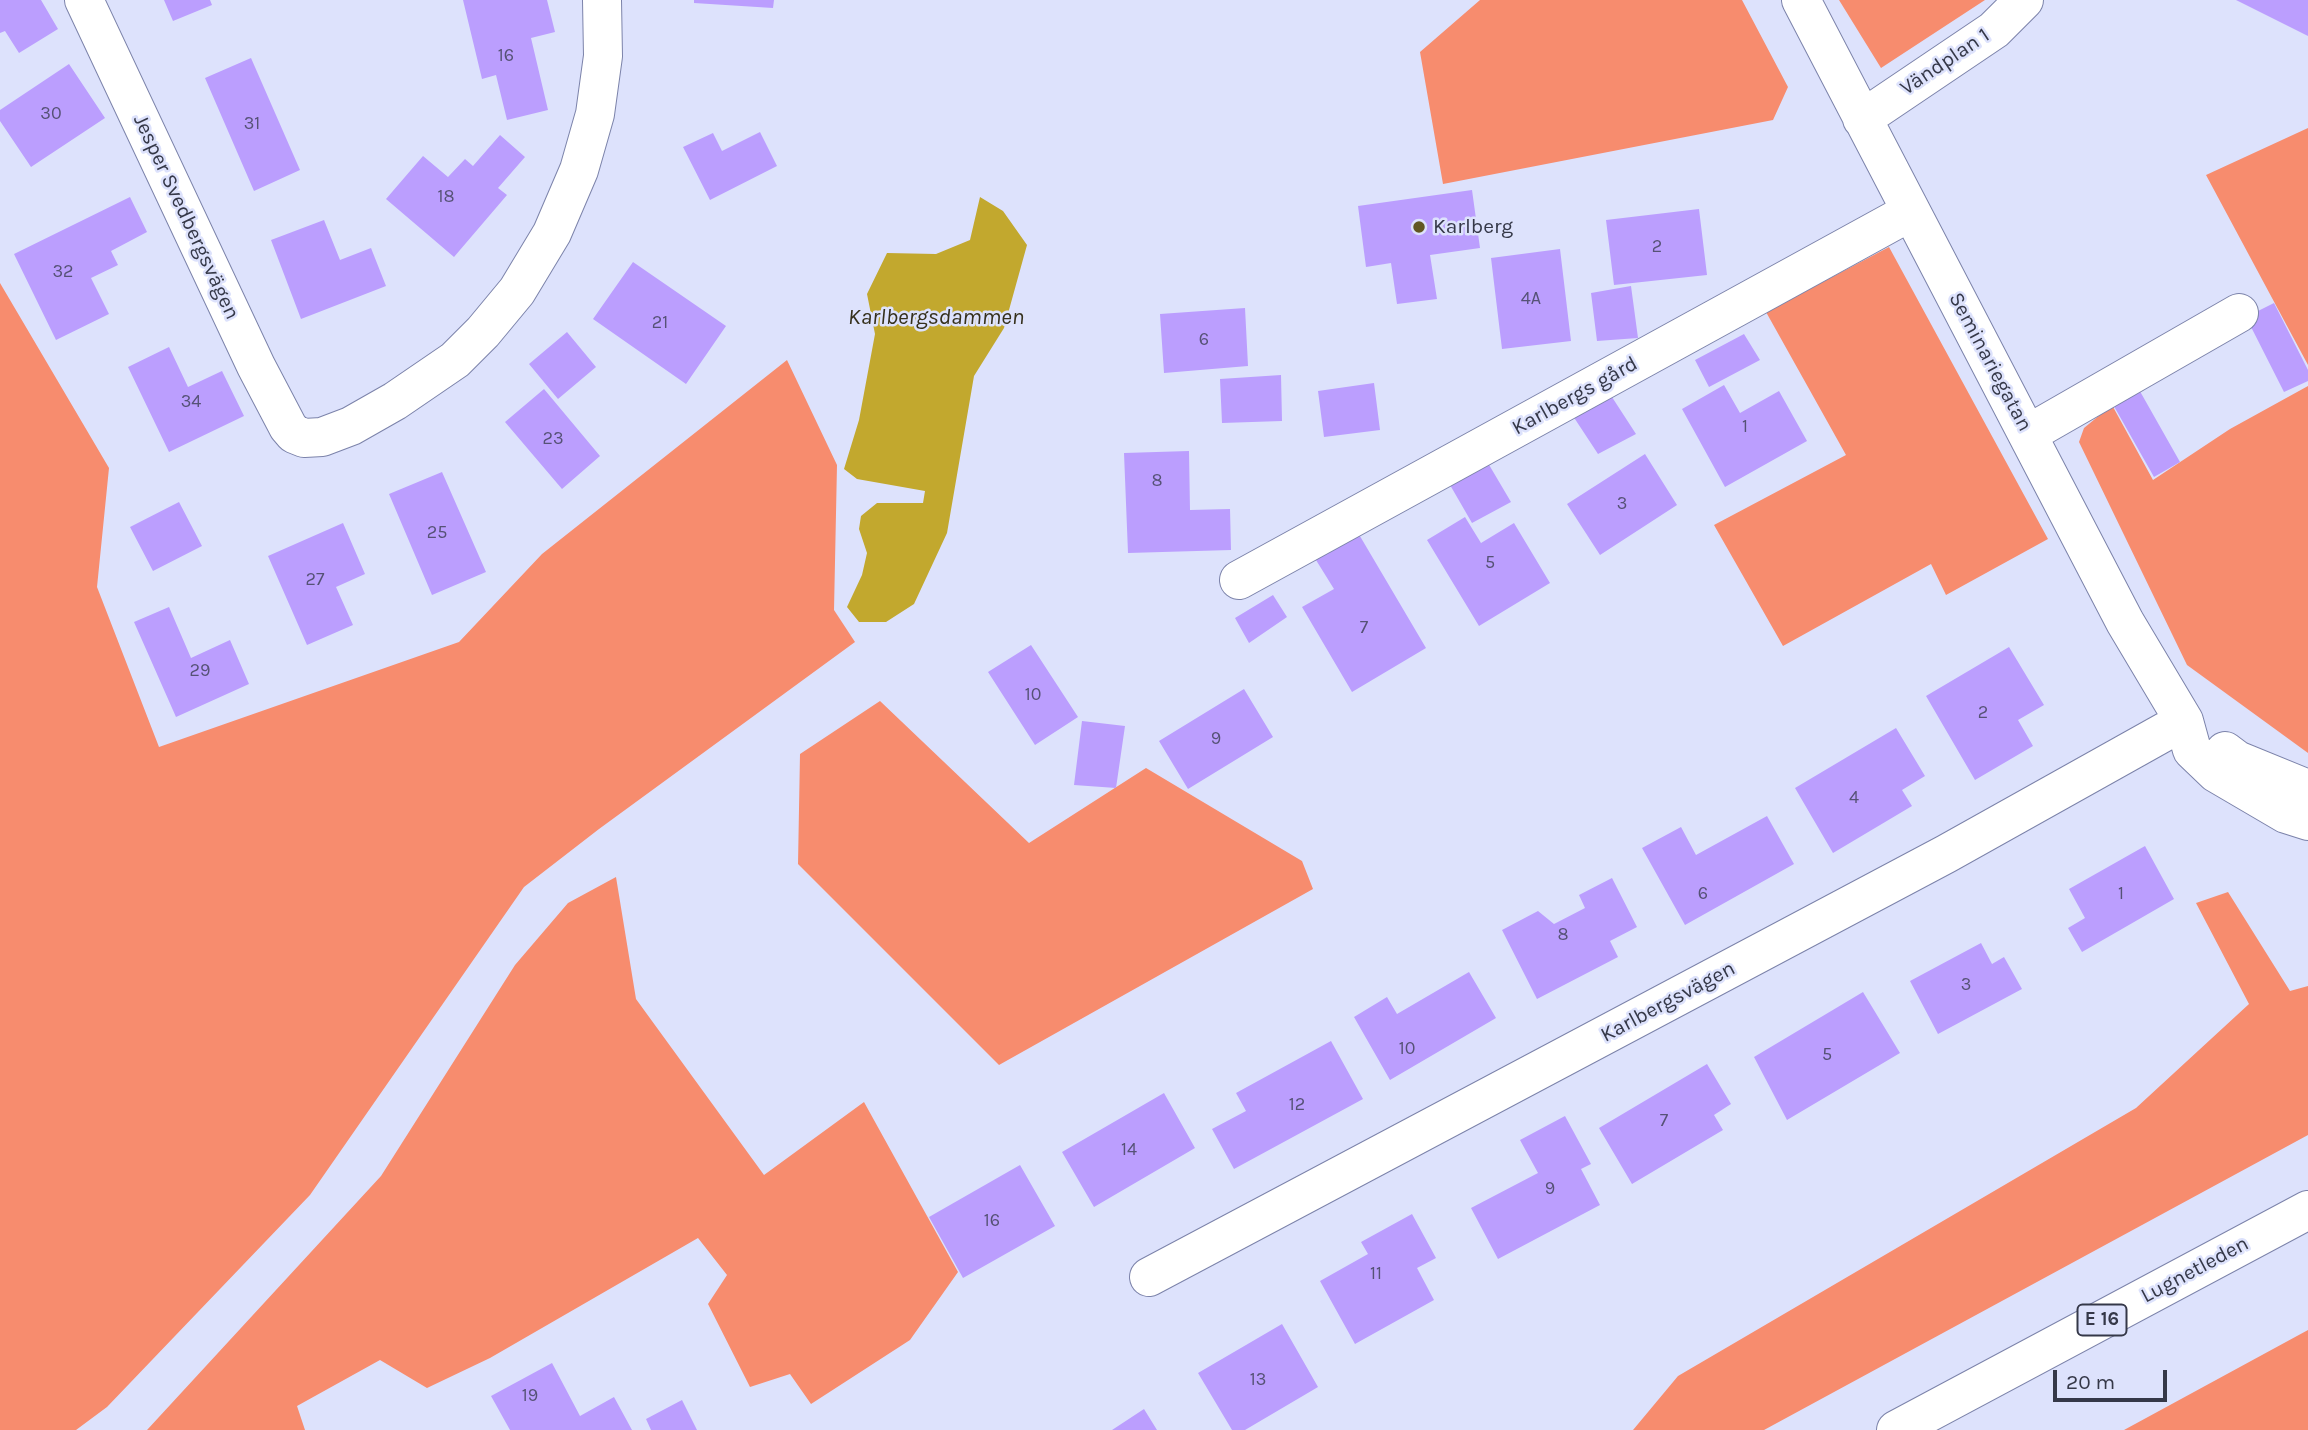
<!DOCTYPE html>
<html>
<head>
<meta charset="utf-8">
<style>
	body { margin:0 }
	#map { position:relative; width:2308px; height:1430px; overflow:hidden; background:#dde2fc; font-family:Karla,sans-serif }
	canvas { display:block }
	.scale { position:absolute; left:2053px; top:1370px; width:114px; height:32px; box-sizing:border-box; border:4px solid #353848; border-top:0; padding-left:9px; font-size:21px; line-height:24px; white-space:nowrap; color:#353848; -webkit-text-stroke:5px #dde2fc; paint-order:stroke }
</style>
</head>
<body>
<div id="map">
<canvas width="2308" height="1430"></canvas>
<div class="scale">20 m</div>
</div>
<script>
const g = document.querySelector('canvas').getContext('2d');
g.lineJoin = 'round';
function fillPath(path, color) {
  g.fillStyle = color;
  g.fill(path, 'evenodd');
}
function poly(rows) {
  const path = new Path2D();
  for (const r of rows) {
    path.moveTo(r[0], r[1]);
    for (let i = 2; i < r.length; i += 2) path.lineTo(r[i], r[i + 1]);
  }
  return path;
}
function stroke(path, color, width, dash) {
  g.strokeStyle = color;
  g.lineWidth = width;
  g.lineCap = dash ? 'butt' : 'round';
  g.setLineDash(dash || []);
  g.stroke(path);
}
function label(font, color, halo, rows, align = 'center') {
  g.font = font + ' Karla,sans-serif';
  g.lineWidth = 5;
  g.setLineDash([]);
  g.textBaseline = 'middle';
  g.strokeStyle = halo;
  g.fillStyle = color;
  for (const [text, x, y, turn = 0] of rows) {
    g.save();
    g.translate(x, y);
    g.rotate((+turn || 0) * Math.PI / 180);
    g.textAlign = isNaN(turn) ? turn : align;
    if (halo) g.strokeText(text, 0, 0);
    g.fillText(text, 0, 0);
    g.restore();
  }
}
const forest = poly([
	[1480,0,1742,0,1788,87,1773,120,1443,184,1420,52],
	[1839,0,1985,0,1881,68],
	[2308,128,2308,365,2206,175],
	[1889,247,2048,539,1946,595,1931,564,1783,646,1714,525,1846,455,1766,312],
	[0,283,109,468,97,587,159,747,459,642,542,554,787,360,837,465,834,610,855,642,599,829,524,887,310,1195,107,1407,76,1430,0,1430],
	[2308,386,2308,753,2187,665,2079,442,2084,428,2112,405,2153,480,2230,429],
	[880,701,1029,843,1146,768,1302,861,1313,889,999,1065,798,864,800,754],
	[616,877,636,999,764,1175,864,1102,958,1272,910,1340,811,1404,790,1374,750,1387,708,1304,727,1275,698,1238,490,1358,427,1388,380,1360,297,1406,305,1430,147,1430,381,1176,515,965,568,903],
	[2228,892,2290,991,2308,986,2308,1135,1764,1430,1633,1430,1678,1376,2136,1108,2249,1004,2196,903],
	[2308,1330,2308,1430,2124,1430]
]);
const water = poly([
	[980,197,1003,211,1027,245,1004,328,974,376,947,533,914,604,886,622,859,622,847,607,862,575,867,553,859,529,861,516,877,503,923,503,925,491,857,479,844,469,859,420,875,334,867,294,887,253,936,254,970,240]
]);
const building = poly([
	[0,0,41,0,58,29,19,53,5,31,0,33],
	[164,0,210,0,212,5,173,21],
	[463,0,547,0,555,32,531,38,548,110,507,120,496,75,482,79],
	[694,0,774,0,773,8,694,3],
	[2236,0,2308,0,2308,36],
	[251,58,300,170,254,191,205,78],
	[69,64,105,118,31,167,0,121,0,110],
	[760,132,777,166,710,200,683,147,713,133,722,151],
	[500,135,525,157,498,188,507,195,454,257,386,199,423,156,448,177,465,159,473,166],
	[1472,190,1480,248,1430,255,1437,299,1397,304,1391,263,1366,267,1358,206],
	[130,197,147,232,111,251,118,265,91,278,109,314,56,340,14,254],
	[1699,209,1707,275,1614,285,1606,220],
	[324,220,340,260,371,248,386,286,301,319,271,240],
	[1560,249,1571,341,1502,349,1491,258],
	[633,262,726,326,686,384,593,319],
	[1631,286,1638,338,1597,341,1591,293],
	[2274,303,2308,370,2308,381,2284,392,2246,317],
	[1245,308,1248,366,1164,373,1160,314],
	[567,332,596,367,558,399,529,364],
	[1744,334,1760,360,1709,387,1695,360],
	[169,347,188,387,222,371,244,416,169,452,128,367],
	[1281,375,1282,421,1222,423,1220,379],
	[1374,383,1380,430,1324,437,1318,391],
	[1724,385,1740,413,1779,391,1807,441,1725,487,1682,409],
	[2137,386,2180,462,2154,477,2111,401],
	[544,389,600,456,562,489,505,422],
	[1610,394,1636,434,1598,454,1571,413],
	[1189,451,1190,510,1230,509,1231,550,1128,553,1124,453],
	[1645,454,1677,505,1600,555,1567,504],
	[1485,458,1511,502,1472,523,1446,478],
	[442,472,486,572,432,595,389,494],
	[179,502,202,546,153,571,130,527],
	[1465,517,1481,543,1514,523,1550,583,1479,626,1427,540],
	[343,523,365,574,336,587,353,625,307,645,268,556],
	[1354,526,1426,648,1352,692,1302,607,1334,589,1311,552],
	[1273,595,1287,617,1249,643,1235,618],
	[169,607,191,658,230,640,249,684,176,717,134,622],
	[1031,645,1078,717,1035,745,988,672],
	[2009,647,2044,705,2018,720,2033,746,1975,780,1926,696],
	[1244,689,1273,737,1188,789,1159,741],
	[1082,721,1125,726,1116,788,1074,785],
	[1896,728,1925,776,1902,790,1912,806,1833,853,1795,788],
	[1767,816,1794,864,1685,925,1642,848,1681,827,1696,855],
	[2145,846,2174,899,2082,952,2068,928,2085,918,2069,889],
	[1612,878,1637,927,1610,941,1618,957,1537,999,1502,930,1538,911,1554,924,1585,908,1579,895],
	[1981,943,1992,964,2004,957,2022,989,1938,1034,1910,981],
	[1469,972,1496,1018,1390,1080,1354,1017,1387,997,1397,1014],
	[1863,992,1900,1053,1787,1120,1754,1057],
	[1331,1041,1363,1099,1234,1169,1212,1129,1246,1111,1236,1093],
	[1707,1064,1731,1104,1714,1115,1723,1130,1632,1184,1599,1128],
	[1164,1093,1195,1148,1094,1207,1062,1152],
	[1565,1116,1591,1164,1581,1169,1600,1205,1498,1259,1471,1208,1538,1173,1520,1140],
	[1020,1165,1055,1226,963,1278,929,1217],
	[1412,1214,1436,1258,1417,1268,1434,1300,1355,1344,1320,1281,1368,1254,1361,1242],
	[1282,1324,1318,1387,1245,1430,1232,1430,1198,1373],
	[552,1363,580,1416,614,1397,632,1430,510,1430,491,1396],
	[682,1400,697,1430,651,1430,646,1419],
	[1144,1409,1157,1430,1112,1430]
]);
const minor = poly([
	[84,0,256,366,288,427,294,434,304,438,322,437,351,426,395,401,455,360,483,332,517,291,552,233,579,170,595,114,603,56,602,0],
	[1801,0,2125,622,2184,721,2192,750,2216,773,2286,814,2308,821],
	[1862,119,1994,30,2024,0],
	[2028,434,2239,313],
	[1239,580,1910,212],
	[2225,751,2237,760,2308,789],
	[1149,1277,1946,854,2184,721]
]);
const highway = poly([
	[1896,1430,2308,1210]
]);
const markers = [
	[1419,227,7,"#615622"]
];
const numberNames = [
	["16",506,56],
	["30",51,114],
	["31",252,124],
	["18",446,197],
	["2",1657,247],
	["32",63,272],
	["4A",1531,299],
	["21",660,323],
	["6",1204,340],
	["34",191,402],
	["1",1745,427],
	["23",553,439],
	["8",1157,481],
	["3",1622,504],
	["25",437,533],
	["5",1490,563],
	["27",315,580],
	["7",1364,628],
	["29",200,671],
	["10",1033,695],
	["2",1983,713],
	["9",1216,739],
	["4",1854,798],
	["6",1703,894],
	["1",2121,894],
	["8",1563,935],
	["3",1966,985],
	["10",1407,1049],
	["5",1827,1055],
	["12",1297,1105],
	["7",1664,1121],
	["14",1129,1150],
	["9",1550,1189],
	["16",992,1221],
	["11",1376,1274],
	["13",1258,1380],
	["19",530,1396]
];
const shields = [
	[2102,1320,49]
];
const shieldNames = [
	["E 16",2102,1320]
];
const streetNames = [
	["Vändplan 1",1945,62,-34],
	["Jesper Svedbergsvägen",186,217,65],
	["Seminariegatan",1990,362,62],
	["Karlbergs gård",1575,396,-29],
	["Karlbergsvägen",1668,1002,-28],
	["Lugnetleden",2195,1270,-28]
];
const poiNames = [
	["Karlberg",1433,227]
];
const waterNames = [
	["Karlbergsdammen",936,317]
];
fillPath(forest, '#f78c6e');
fillPath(water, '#c2a82e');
fillPath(building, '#bb9efe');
stroke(minor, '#7c83aa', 40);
stroke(highway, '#7c83aa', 40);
stroke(minor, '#fff', 38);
stroke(highway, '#fff', 38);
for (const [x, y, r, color] of markers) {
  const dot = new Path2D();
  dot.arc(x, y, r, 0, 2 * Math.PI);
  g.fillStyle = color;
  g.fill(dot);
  stroke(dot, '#dde2fc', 2.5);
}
label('18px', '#565276', null, numberNames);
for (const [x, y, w] of shields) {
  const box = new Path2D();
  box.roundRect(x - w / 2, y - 15.5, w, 31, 5);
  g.fillStyle = '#dde2fc';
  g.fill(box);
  stroke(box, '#353848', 2);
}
label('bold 19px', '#353848', null, shieldNames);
label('21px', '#353848', '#dde2fc', streetNames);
label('21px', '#353848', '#dde2fc', poiNames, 'left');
label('italic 23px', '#35301c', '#dde2fc', waterNames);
</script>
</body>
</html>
